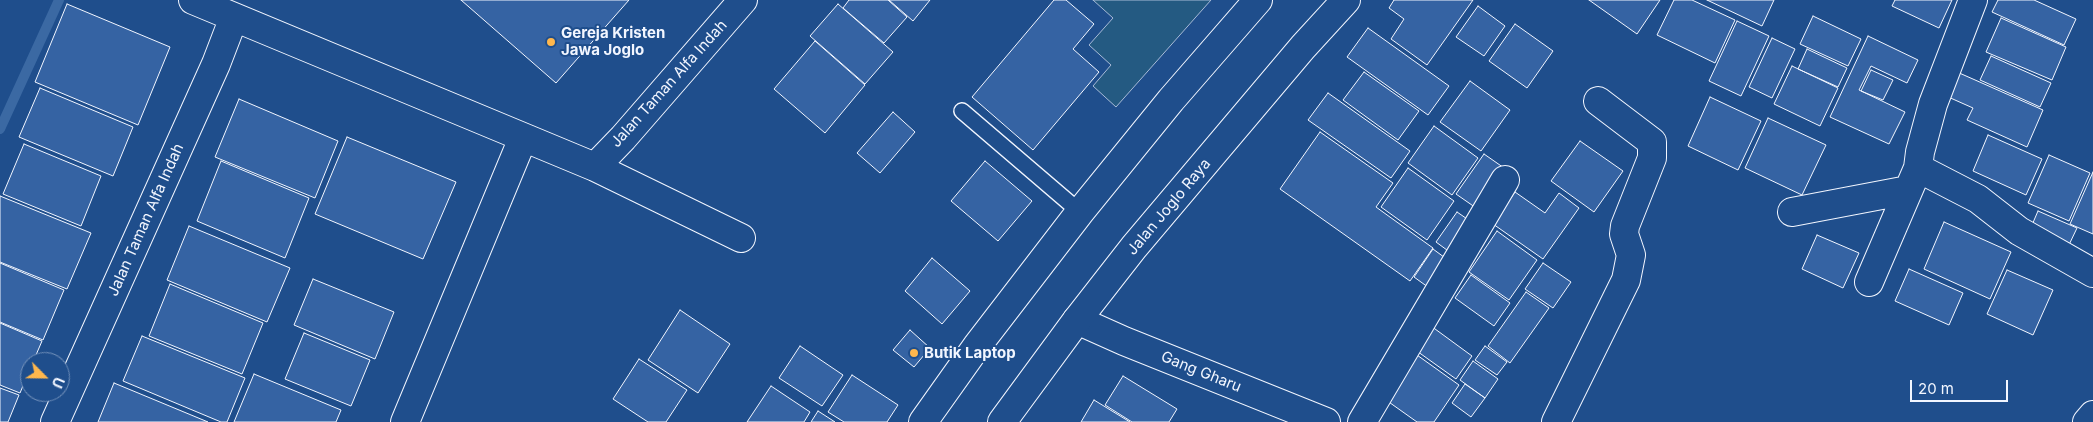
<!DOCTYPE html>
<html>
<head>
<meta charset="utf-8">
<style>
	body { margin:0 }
	#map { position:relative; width:2093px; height:422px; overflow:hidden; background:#1f4e8c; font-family:Inter,sans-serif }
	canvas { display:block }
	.north { position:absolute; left:20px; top:352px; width:50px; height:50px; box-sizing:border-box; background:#1f4e8c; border:1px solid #7391ba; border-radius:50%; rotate:113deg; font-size:14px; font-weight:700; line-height:20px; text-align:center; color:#f2f6ff }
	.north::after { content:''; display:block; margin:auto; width:18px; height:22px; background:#ffb74d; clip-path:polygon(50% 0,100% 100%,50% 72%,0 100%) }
	.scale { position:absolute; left:1910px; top:380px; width:98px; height:22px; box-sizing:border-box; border:2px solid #f2f6ff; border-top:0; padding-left:6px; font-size:15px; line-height:18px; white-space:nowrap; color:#f2f6ff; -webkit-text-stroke:4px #1f4e8c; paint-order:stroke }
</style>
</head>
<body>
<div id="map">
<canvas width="2093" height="422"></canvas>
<div class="north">U</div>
<div class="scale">20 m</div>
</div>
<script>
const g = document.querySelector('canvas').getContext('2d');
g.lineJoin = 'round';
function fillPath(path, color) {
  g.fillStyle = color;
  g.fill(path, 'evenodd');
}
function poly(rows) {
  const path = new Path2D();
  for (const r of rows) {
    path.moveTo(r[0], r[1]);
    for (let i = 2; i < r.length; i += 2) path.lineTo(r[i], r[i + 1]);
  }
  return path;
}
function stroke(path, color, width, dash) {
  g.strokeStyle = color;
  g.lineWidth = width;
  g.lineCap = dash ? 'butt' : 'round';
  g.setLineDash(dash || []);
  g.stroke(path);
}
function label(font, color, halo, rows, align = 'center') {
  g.font = font + ' Inter,sans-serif';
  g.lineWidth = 4;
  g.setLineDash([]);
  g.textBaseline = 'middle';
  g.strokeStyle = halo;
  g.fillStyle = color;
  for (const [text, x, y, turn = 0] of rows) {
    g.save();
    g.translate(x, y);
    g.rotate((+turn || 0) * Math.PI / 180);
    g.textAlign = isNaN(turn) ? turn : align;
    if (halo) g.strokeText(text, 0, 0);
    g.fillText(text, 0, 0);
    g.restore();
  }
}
const green = poly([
	[1093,0,1211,0,1116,107,1093,86,1111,65,1089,45,1113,18,1093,0]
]);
const stream = poly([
	[0,129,59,0]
]);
const building = poly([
	[461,0,629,0,556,83,461,0],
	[849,0,888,0,907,17,884,43,843,8,849,0],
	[889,0,930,0,913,21,889,0],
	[1054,0,1066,0,1094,24,1073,49,1099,72,1033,150,972,97,1054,0],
	[1394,0,1473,0,1427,65,1391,39,1404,19,1389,8,1394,0],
	[1589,0,1660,0,1637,34,1589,0],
	[1674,0,1692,0,1735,20,1715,63,1657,35,1674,0],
	[1707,0,1774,0,1762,26,1707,0],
	[1895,0,1952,0,1939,28,1892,6,1895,0],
	[1998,0,2034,0,2076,19,2064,45,1992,12,1998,0],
	[67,4,170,47,138,125,35,82,67,4],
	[838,4,893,52,865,84,810,36,838,4],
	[1478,6,1505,26,1484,56,1456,37,1478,6],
	[1813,16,1861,39,1848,66,1800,44,1813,16],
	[2001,18,2066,47,2052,80,1986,52,2001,18],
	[1737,21,1769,36,1741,96,1709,81,1737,21],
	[1515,24,1553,51,1527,88,1489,61,1515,24],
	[1368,28,1449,86,1428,115,1347,57,1368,28],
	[1868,36,1918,60,1907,83,1871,66,1859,90,1905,112,1889,144,1830,117,1868,36],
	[1772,38,1795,49,1772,98,1749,87,1772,38],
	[815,41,865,85,825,133,774,89,815,41],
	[1807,49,1847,68,1838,87,1798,69,1807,49],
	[1991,56,2051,83,2040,107,1980,80,1991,56],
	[1792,66,1838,88,1820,126,1774,104,1792,66],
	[1871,70,1893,80,1883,100,1861,91,1871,70],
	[1364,72,1419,111,1398,140,1343,100,1364,72],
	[1957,72,2043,110,2027,147,1967,120,1973,108,1946,96,1957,72],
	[1470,81,1510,110,1481,151,1440,122,1470,81],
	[40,88,133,127,113,176,19,137,40,88],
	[1328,93,1410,151,1391,178,1308,120,1328,93],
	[1710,97,1761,121,1738,170,1688,146,1710,97],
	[239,99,338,141,315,198,215,157,239,99],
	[893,112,915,132,880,173,857,153,893,112],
	[1768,118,1826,145,1802,195,1745,168,1768,118],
	[1434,126,1478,158,1452,195,1408,163,1434,126],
	[1320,132,1393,183,1376,207,1433,248,1410,281,1280,189,1320,132],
	[1988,135,2042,159,2026,195,1973,171,1988,135],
	[347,137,456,182,423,259,315,214,347,137],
	[1580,141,1623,171,1594,212,1551,181,1580,141],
	[24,144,101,176,81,226,3,194,24,144],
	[1484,154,1507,170,1479,210,1456,194,1484,154],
	[2049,155,2090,173,2069,221,2028,203,2049,155],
	[221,161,309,198,285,258,197,221,221,161],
	[985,161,1032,201,998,241,951,201,985,161],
	[1408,168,1454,201,1427,240,1381,207,1408,168],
	[2093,172,2093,234,2070,224,2093,172],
	[1515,192,1545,213,1559,193,1579,208,1543,259,1493,224,1515,192],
	[0,196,91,233,67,289,0,262,0,196],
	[2038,211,2077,228,2067,249,2029,232,2038,211],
	[1457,212,1473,223,1451,253,1436,242,1457,212],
	[1944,222,2011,252,1990,299,1924,269,1944,222],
	[189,226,290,268,267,322,167,280,189,226],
	[1497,231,1537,260,1509,300,1469,272,1497,231],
	[1817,235,1859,253,1843,288,1802,269,1817,235],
	[1433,249,1452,263,1432,290,1414,277,1433,249],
	[932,258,970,291,942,324,905,291,932,258],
	[0,263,64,290,43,340,0,322,0,263],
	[1543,263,1571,282,1553,308,1525,289,1543,263],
	[1909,269,1963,293,1949,325,1895,301,1909,269],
	[2007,270,2053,290,2033,335,1987,314,2007,270],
	[1471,275,1510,303,1494,326,1455,298,1471,275],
	[313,279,394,312,375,359,294,325,313,279],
	[170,284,263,323,242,374,149,336,170,284],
	[1526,292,1549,308,1510,363,1488,346,1526,292],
	[680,310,730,344,698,393,648,360,680,310],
	[0,323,42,341,33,362,30,362,30,369,20,393,0,385,0,323],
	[1431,326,1472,356,1456,379,1414,349,1431,326],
	[910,330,930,348,914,367,893,350,910,330],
	[304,333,370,360,351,406,285,379,304,333],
	[142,336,245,378,227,422,221,422,123,381,142,336],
	[800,346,843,375,822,406,779,378,800,346],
	[1485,346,1507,362,1497,375,1475,360,1485,346],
	[1417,355,1459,385,1434,422,1417,422,1386,400,1417,355],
	[639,359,687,390,666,422,648,422,613,399,639,359],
	[1473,361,1498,379,1485,398,1460,380,1473,361],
	[254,374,341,410,336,422,234,422,254,374],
	[852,375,898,405,887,422,844,422,828,412,852,375],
	[1123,376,1177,409,1169,422,1132,422,1105,405,1123,376],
	[114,383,208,422,98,422,114,383],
	[1465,384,1485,398,1471,417,1452,403,1465,384],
	[771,386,810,412,804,422,747,422,771,386],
	[0,388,19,395,8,422,0,422,0,388],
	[1094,400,1130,422,1081,422,1094,400],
	[818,411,835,422,811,422,818,411]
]);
const service = poly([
	[962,111,1080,212]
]);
const minor = poly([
	[193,0,595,167,741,238],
	[1973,0,1933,104,1920,152,1918,168,1978,199,2019,231,2093,273],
	[595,167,623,138,743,0],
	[1792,212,1908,190],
	[1869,282,1918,168],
	[1077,320,1124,341,1326,422],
	[55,422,216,64,234,17],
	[405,422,523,138],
	[1362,422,1505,180],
	[1556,422,1626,280,1631,255,1624,234,1625,226,1652,158,1652,142,1598,101],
	[2087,422,2093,415]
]);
const secondary = poly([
	[923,422,977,346,1080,212,1171,100,1258,0],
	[1002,422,1077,320,1134,247,1303,47,1346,0]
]);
const markers = [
	[551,42,5,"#ffb74d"],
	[914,353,5,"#ffb74d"]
];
const poiNames = [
	["Gereja Kristen",561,33],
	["Jawa Joglo",561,50],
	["Butik Laptop",924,353]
];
const streetNames = [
	["Jalan Taman Alfa Indah",669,84,-48],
	["Jalan Joglo Raya",1169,207,-50],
	["Jalan Taman Alfa Indah",146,220,-66],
	["Gang Gharu",1201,372,22]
];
fillPath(green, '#245a82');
stroke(green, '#a8bbd7', 1);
stroke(stream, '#3b69a3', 10);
fillPath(building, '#3563a3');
stroke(building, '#f2f6ff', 1);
stroke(service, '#f2f6ff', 18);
stroke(minor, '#f2f6ff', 30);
stroke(secondary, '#f2f6ff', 30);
stroke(service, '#1f4e8c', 15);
stroke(minor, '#1f4e8c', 28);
stroke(secondary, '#1f4e8c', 28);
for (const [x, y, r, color] of markers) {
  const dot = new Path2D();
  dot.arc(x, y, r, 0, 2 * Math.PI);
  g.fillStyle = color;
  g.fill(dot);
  stroke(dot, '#1f4e8c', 2);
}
label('bold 15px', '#f2f6ff', '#1f4e8c', poiNames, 'left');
label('15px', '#f2f6ff', '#1f4e8c', streetNames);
</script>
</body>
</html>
